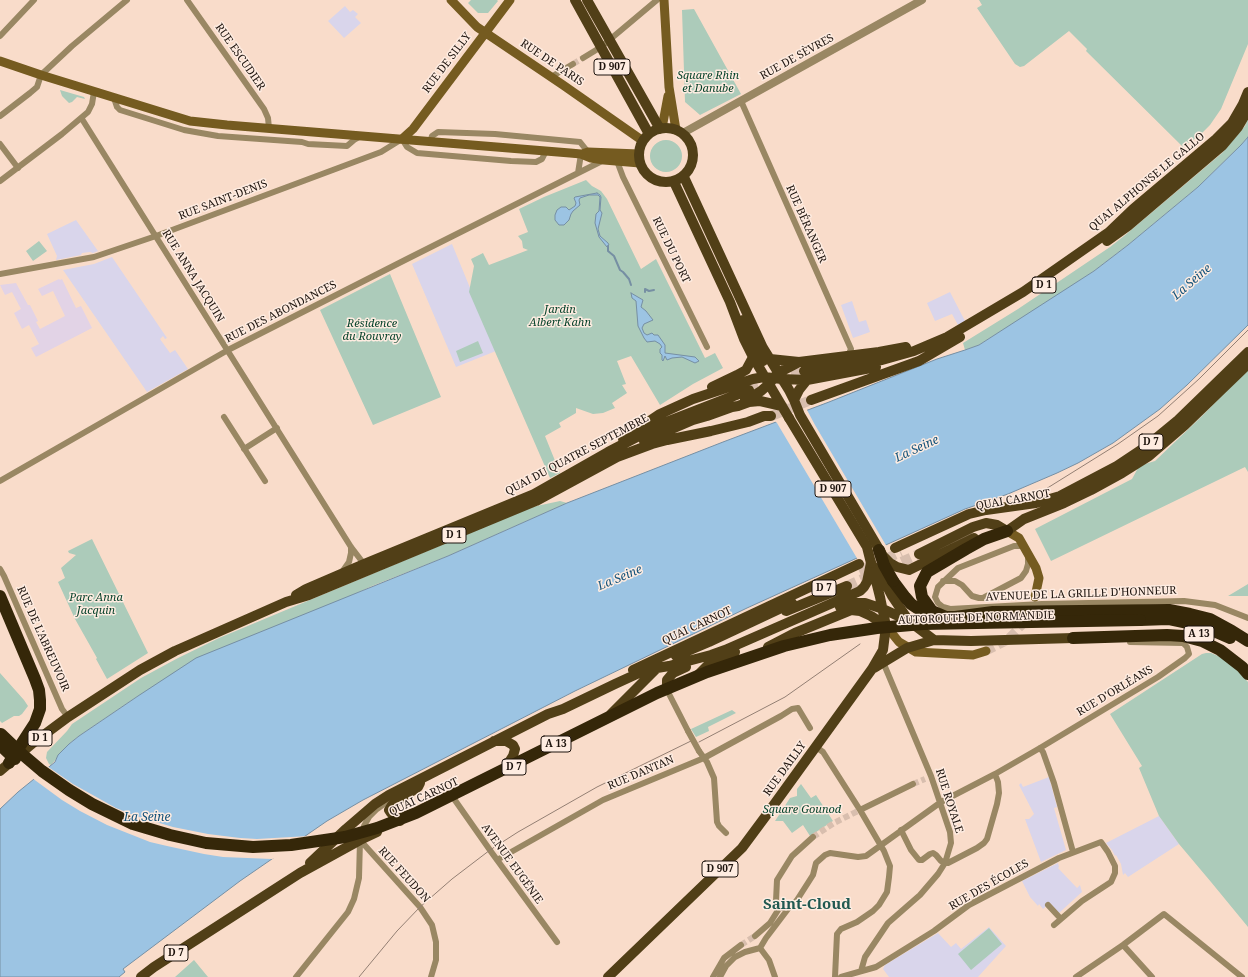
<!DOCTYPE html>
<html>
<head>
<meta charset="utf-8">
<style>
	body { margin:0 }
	canvas { display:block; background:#f9dcca }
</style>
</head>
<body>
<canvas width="1248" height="977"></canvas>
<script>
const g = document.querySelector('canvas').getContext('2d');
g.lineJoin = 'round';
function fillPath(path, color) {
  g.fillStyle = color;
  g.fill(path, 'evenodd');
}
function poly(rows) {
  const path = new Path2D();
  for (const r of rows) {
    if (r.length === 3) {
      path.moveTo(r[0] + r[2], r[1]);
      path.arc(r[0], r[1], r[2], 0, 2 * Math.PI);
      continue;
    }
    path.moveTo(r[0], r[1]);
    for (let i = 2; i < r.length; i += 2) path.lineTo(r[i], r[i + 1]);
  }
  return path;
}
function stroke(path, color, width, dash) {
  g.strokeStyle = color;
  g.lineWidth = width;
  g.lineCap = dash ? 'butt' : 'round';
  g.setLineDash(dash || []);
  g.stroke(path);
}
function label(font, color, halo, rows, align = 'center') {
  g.font = font + ' "Noto Serif",serif';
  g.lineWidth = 3;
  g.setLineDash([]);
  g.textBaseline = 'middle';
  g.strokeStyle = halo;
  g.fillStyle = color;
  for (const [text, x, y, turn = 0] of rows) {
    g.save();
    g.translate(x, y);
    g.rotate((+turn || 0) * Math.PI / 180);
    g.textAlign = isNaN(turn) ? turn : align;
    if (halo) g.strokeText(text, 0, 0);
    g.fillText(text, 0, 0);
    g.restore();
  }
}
const education = poly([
	[345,6,350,12,353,10,358,14,355,17,361,23,344,38,328,21],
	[76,220,98,251,93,253,90,252,82,253,81,255,56,260,57,256,47,234],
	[452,244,496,351,456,367,412,264],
	[112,257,167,338,165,339,163,336,160,339,170,353,175,350,188,369,147,392,63,270,94,264],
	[950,292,965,321,958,325,952,314,935,321,927,303],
	[852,301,859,322,866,320,870,332,853,338,841,305],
	[1049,777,1057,807,1054,808,1066,850,1041,862,1025,819,1029,819,1034,814,1019,785,1021,783,1023,787],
	[1159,816,1179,844,1128,877,1125,873,1123,875,1121,864,1116,855,1115,856,1112,850,1106,843],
	[1058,863,1059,867,1058,868,1077,888,1080,885,1082,892,1059,913,1050,903,1043,909,1039,904,1038,906,1030,897,1022,881],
	[989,927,1006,946,978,977,889,977,883,969,885,965,938,933,951,947,956,943,961,949]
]);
const medical = poly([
	[59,279,60,280,62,279,76,308,81,306,92,328,36,357,31,348,39,344,29,325,22,329,14,313,21,309,12,292,5,295,0,285,16,283,28,305,30,305,38,321,36,322,40,329,65,316,53,291,42,296,38,289]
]);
const green = poly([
	[471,0,497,0,498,1,488,13,478,13,468,3],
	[979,0,1248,0,1248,44,1221,109,1210,125,1200,135,1183,147,1086,51,1087,49,1069,31,1024,66,1020,67,1015,64,977,8,982,5],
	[694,9,741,94,700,115,685,102,682,10],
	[60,90,84,97,85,99,77,97,72,102,69,103,62,96],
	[1248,119,1248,137,1241,145,1198,187,1128,245,1094,271,1052,299,979,345,965,350,963,343,1018,309,1110,247,1124,236,1222,153,1245,126],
	[666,156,16],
	[586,180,592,186,601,191,607,199,641,269,656,259,705,358,715,353,723,368,693,384,660,405,631,356,617,361,626,384,622,385,627,393,612,403,615,408,603,413,593,414,576,408,576,413,559,423,561,427,545,436,560,473,550,478,469,292,474,266,471,259,483,253,489,265,528,250,523,248,522,241,518,236,528,232,519,209,544,197],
	[39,241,47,251,33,261,26,251],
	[390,274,441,397,373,425,320,310],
	[478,341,483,353,460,362,456,351],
	[1248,369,1248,472,1245,467,1051,561,1035,529,1132,479,1138,468,1145,464,1155,461,1201,417],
	[560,501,567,503,448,556,372,586,138,696,79,736,69,744,51,765,49,764,46,758,47,752,67,731,72,724,141,678,178,658,219,638,532,507],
	[92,539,148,653,107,679,96,659,97,658,75,619,58,582,65,578,61,568,76,555,69,553,68,551],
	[1248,584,1248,596,1228,596],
	[1206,653,1211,653,1218,656,1226,661,1238,671,1248,682,1248,927,1211,882,1179,844,1159,816,1139,768,1142,766,1110,714,1202,654],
	[0,673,24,700,28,706,22,714,19,716,14,716,2,723,0,721],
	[732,710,736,713,708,727,709,731,696,737,691,729],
	[801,784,811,798,816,795,833,821,810,836,803,825,792,833,783,821,775,821,790,798,797,796,797,789],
	[989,928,1002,944,971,970,958,954],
	[194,960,208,977,175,977]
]);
const water = poly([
	[1248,137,1248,325,1187,385,1160,409,1113,443,1078,463,1057,473,1008,494,965,509,747,608,575,691,363,800,327,821,240,881,123,969,125,972,119,977,0,977,0,809,18,792,55,762,58,755,69,744,79,736,138,696,196,658,448,556,567,503,723,442,829,402,937,359,965,350,979,345,1094,271,1128,245,1198,187,1241,145,1248,137],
	[597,193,600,195,601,197,600,210,602,213,598,229,600,236,608,243,609,245,607,247,599,237,595,223,596,214,599,211,600,197,598,195,589,195,580,198,579,200,580,205,573,211,571,214,569,220,564,225,559,225,555,220,555,215,557,210,561,207,566,207,569,210,575,206,576,203,574,198,575,197,597,193],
	[631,293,643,300,641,307,646,311,653,320,644,324,642,328,644,333,647,335,652,333,654,335,658,335,665,345,665,353,695,357,699,361,695,363,682,357,672,358,667,360,665,356,663,361,662,360,662,355,660,353,660,349,662,347,660,344,655,341,647,342,644,338,638,326,636,301,632,298,631,293]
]);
const pier = poly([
	[807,408,807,410,815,425,887,547,858,560,777,423,775,421],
	[47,766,73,784,116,808,136,816,173,827,208,834,240,838,257,839,309,836,276,858,272,859,223,857,204,854,167,846,150,842,107,825,80,811,62,800,32,778]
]);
const stream = poly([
	[608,246,608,251,614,256,620,270,623,272,629,279,631,285],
	[645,292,645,289,649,291,654,290]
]);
const minorTunnel = poly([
	[573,64,583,58],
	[913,784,925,779],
	[813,837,834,823,860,810],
	[741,945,755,936]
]);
const secondaryTunnel = poly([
	[986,651,1006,641,1023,624,1026,618]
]);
const primaryTunnel = poly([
	[749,390,804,371],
	[771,416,811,400],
	[888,568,919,554],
	[859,571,901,552],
	[847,586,874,574]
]);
const minor = poly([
	[187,0,264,109,268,118,269,128],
	[0,36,34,0],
	[583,58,601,47,657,0],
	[551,77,573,64],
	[114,98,117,107,120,110,184,130,218,136,302,142,308,144,347,146,354,140,361,136],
	[741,101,851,349,848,356],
	[0,116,30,93,37,87,41,75,72,46,127,0],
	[82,119,351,547,364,564],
	[430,142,432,136,438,132,495,134,580,142,588,152],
	[0,144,18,168],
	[617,161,623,177,707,347],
	[578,173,581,154],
	[0,181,62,134,88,112,92,104,94,92],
	[0,274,94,257,156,236,381,152,402,139,407,147,417,153,511,161,536,162,542,159,546,151],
	[224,417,265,481],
	[244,449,277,428],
	[0,481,228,350,407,259,604,160],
	[1024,546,1014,546,958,568,938,587,935,597,938,603,943,607,950,609,1042,604,1184,601,1215,605,1248,618],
	[0,569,4,576,62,709,68,717],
	[342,572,349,562,351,553,351,547],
	[943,581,955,581,962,585,972,596,979,598,983,598,1021,578,1026,571,1028,564,1028,555],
	[667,690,688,731],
	[816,747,823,752,860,810,884,851,890,866,889,877,887,892,879,905,873,911,857,922,841,929,837,934,835,977],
	[1040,748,1043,752,1054,783,1073,852],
	[699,751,707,762,714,778,717,822,719,826,726,833],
	[452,796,492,853,557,942],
	[860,810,913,784],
	[901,830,911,850,919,860,922,860,930,854,933,853,936,855,941,861,948,863,977,848,984,843,987,839,997,804,999,793,998,782,995,774],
	[360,840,420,907,432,925,436,942,436,960,431,977],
	[497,860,603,800,704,758,781,716,792,709,798,708,810,728],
	[1048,905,1061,919],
	[780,907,788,909,797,900,813,875,816,863,825,855,830,853,858,857,866,856,941,802,995,774,1040,748,1158,677,1185,658,1189,654,1187,647,1183,643,1130,642],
	[780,907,776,901,777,880,792,856,813,837],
	[755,936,770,923,780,907],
	[1123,945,1152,977],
	[760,948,769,960,775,977],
	[861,971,865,957,888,923,920,895,938,874,945,863,951,843,950,832,931,776,883,662],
	[296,977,348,912,354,899,359,878,360,840,364,826,369,817,377,809,391,799],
	[713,977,724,958,741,945],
	[720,977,726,966,735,957,745,952,760,948,766,938,788,909],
	[841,977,876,967,934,931,969,905,1059,858,1101,842,1108,852,1115,866,1115,873,1111,882,1082,901,1054,925],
	[1076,977,1123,945,1164,914,1242,977]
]);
const tertiary = poly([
	[683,133,922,0]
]);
const secondary = poly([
	[451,0,477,27,563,85,643,141],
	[664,0,669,87,676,130],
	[0,61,41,75,190,121,227,125,570,153,581,154,591,158,604,160,640,163],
	[662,128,668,96],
	[402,139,413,129,510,0],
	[582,154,588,152,639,154],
	[1007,531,1019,538,1036,568,1039,578,1035,597],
	[886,626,899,642,916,652,973,655,986,651]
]);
const primary = poly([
	[575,0,649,134],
	[587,0,660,129],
	[666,155,27],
	[684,177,763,348,789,390,794,400,800,415,883,556,890,563,897,567,909,570,974,538],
	[674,182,730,302,744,339,753,357,789,418],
	[1107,241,1128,226,1222,146,1238,127,1248,110],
	[743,320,763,361],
	[770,359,799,362,879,352,906,347],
	[804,371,882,360,914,351,947,337,1023,292,1109,232,1133,209,1216,139,1232,123,1243,104,1248,92],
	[712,387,737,375,746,370,753,357],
	[745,399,753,396,761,391,769,384,778,373,799,362],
	[794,400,799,390,807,380,876,367],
	[811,400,919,361,960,337],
	[623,439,660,414,693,399,753,379,764,377,782,379,807,380],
	[644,441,693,420,707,416,732,407,738,406,749,402,760,401,782,406],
	[999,531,1007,531,1024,519,1064,503,1091,490,1122,473,1149,456,1185,425,1248,364],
	[895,548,969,514,986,510,1036,503,1060,496,1117,466,1144,448,1178,420,1248,352],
	[919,554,973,527,986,523,997,525,1007,531],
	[874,567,882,577,892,596,909,621,934,640],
	[296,595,306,589,364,564,534,494,608,452,664,423,749,390],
	[840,607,853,603,865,603,883,609,909,621],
	[786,611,847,586],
	[768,647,795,633,851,610,860,611,871,616,886,626],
	[676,656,709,642,792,603],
	[874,668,907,648,934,640,971,641,1073,638],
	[633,670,859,564],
	[698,675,707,666,735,652],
	[667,690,667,680,673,673,686,667],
	[611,714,656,669],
	[494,741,506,741,513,745,515,749,513,756,504,770],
	[0,771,33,743,68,717,140,670,175,651,286,602,309,595,536,501,617,457,652,444,667,440,711,431,748,422,764,416,771,416],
	[400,821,395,818,391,813,389,810,392,805,418,787,420,783],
	[310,863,346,829,375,804,389,795,548,714,563,709,615,684,639,673,657,668,669,666,711,655,725,650,860,591,864,587,867,582,871,563],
	[141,977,154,967,300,873,360,840,377,832],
	[608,977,742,848,765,817,872,669,883,650,886,626,880,597,873,569]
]);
const motorway = poly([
	[1007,531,984,539,966,549,927,572,920,586,922,597,932,611,946,617,955,617,993,612,1169,610,1190,614,1210,619,1232,631,1248,641],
	[893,581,905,597,911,604,917,608,934,617],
	[0,596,35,679,39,690,40,700,40,709,35,723,9,763],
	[1140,620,1168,619,1187,623,1207,628,1230,638],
	[1073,638,1167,635,1183,636,1202,641,1220,650,1242,667,1248,674]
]);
const tram = poly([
	[1041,492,1118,444,1158,416,1199,379,1248,330],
	[699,742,785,697,860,644],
	[359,977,397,931,420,907,452,879,490,850,518,832,597,787,691,741]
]);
const minorBridge = poly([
	[688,731,699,751]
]);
const primaryBridge = poly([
	[789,418,867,547,871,563]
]);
const motorwayBridge = poly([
	[879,550,884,565,893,581],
	[1,734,22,754,42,771,69,790,92,804,133,824,170,835,206,843,253,847,291,845,345,837,377,828,416,813,657,693,707,672,784,646,830,635,877,628,923,624,1140,620],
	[0,745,15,759]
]);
const shields = [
	[612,67,36],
	[1044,285,24],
	[1151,442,24],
	[833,489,36],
	[454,535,24],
	[824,588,24],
	[1199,634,30],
	[40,738,24],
	[556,744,30],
	[514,767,24],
	[720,869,36],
	[176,953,24]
];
const shieldNames = [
	["D 907",612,67],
	["D 1",1044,285],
	["D 7",1151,442],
	["D 907",833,489],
	["D 1",454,535],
	["D 7",824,588],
	["A 13",1199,634],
	["D 1",40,738],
	["A 13",556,744],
	["D 7",514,767],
	["D 907",720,869],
	["D 7",176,953]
];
const streetNames = [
	["RUE ESCUDIER",240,57,55],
	["RUE DE SÈVRES",797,57,-29],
	["RUE DE SILLY",447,63,-53],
	["RUE DE PARIS",552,63,34],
	["QUAI ALPHONSE LE GALLO",1147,182,-40],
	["RUE SAINT-DENIS",223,200,-21],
	["RUE BÉRANGER",806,224,66],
	["RUE DU PORT",671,250,64],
	["RUE ANNA JACQUIN",193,276,58],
	["RUE DES ABONDANCES",281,312,-27],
	["QUAI DU QUATRE SEPTEMBRE",577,455,-28],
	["QUAI CARNOT",1013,500,-10],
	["AVENUE DE LA GRILLE D'HONNEUR",1081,594,-2],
	["AUTOROUTE DE NORMANDIE",976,618,-2],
	["QUAI CARNOT",697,626,-25],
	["RUE DE L'ABREUVOIR",43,639,66],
	["RUE D'ORLÉANS",1115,691,-31],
	["RUE DAILLY",785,769,-54],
	["RUE DANTAN",641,773,-23],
	["QUAI CARNOT",424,797,-25],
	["RUE ROYALE",949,801,72],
	["AVENUE EUGÉNIE",512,864,54],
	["RUE FEUDON",404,875,48],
	["RUE DES ÉCOLES",989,885,-30]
];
const parkNames = [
	["Square Rhin",708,76],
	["et Danube",708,89],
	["Jardin",560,310],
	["Albert Kahn",560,323],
	["Résidence",372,324],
	["du Rouvray",372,337],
	["Parc Anna",96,598],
	["Jacquin",96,611],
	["Square Gounod",802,810]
];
const waterNames = [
	["La Seine",1192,282,-41],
	["La Seine",917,449,-25],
	["La Seine",620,578,-23],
	["La Seine",147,818]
];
const districtNames = [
	["Saint-Cloud",807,905]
];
fillPath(education, '#d9d5eb');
fillPath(medical, '#e2d3e6');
fillPath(green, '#accbba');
fillPath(water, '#9cc4e3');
stroke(water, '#768fa3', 1);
fillPath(pier, '#f9dcca');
stroke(stream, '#768fa3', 2);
stroke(minorTunnel, '#d8beae', 6, [6, 3]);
stroke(secondaryTunnel, '#d8beae', 9, [9, 4.5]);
stroke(primaryTunnel, '#d8beae', 10, [10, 5]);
stroke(minor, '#998763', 6);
stroke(tertiary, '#998763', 8);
stroke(secondary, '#755b20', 9);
stroke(primary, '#513f17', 10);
stroke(motorway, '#352709', 12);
stroke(tram, '#937f73', 1);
stroke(minorBridge, '#998763', 6);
stroke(primaryBridge, '#513f17', 10);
stroke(motorwayBridge, '#352709', 12);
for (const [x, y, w] of shields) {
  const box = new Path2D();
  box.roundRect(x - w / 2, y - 8, w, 16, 3);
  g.fillStyle = '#feece1';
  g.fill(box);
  stroke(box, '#1e140e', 1);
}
label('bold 10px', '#1e140e', null, shieldNames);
label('11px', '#1e140e', '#feece1', streetNames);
label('italic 11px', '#003f27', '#feece1', parkNames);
label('italic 12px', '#11517a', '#feece1', waterNames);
label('bold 15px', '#215951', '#feece1', districtNames);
</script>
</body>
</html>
